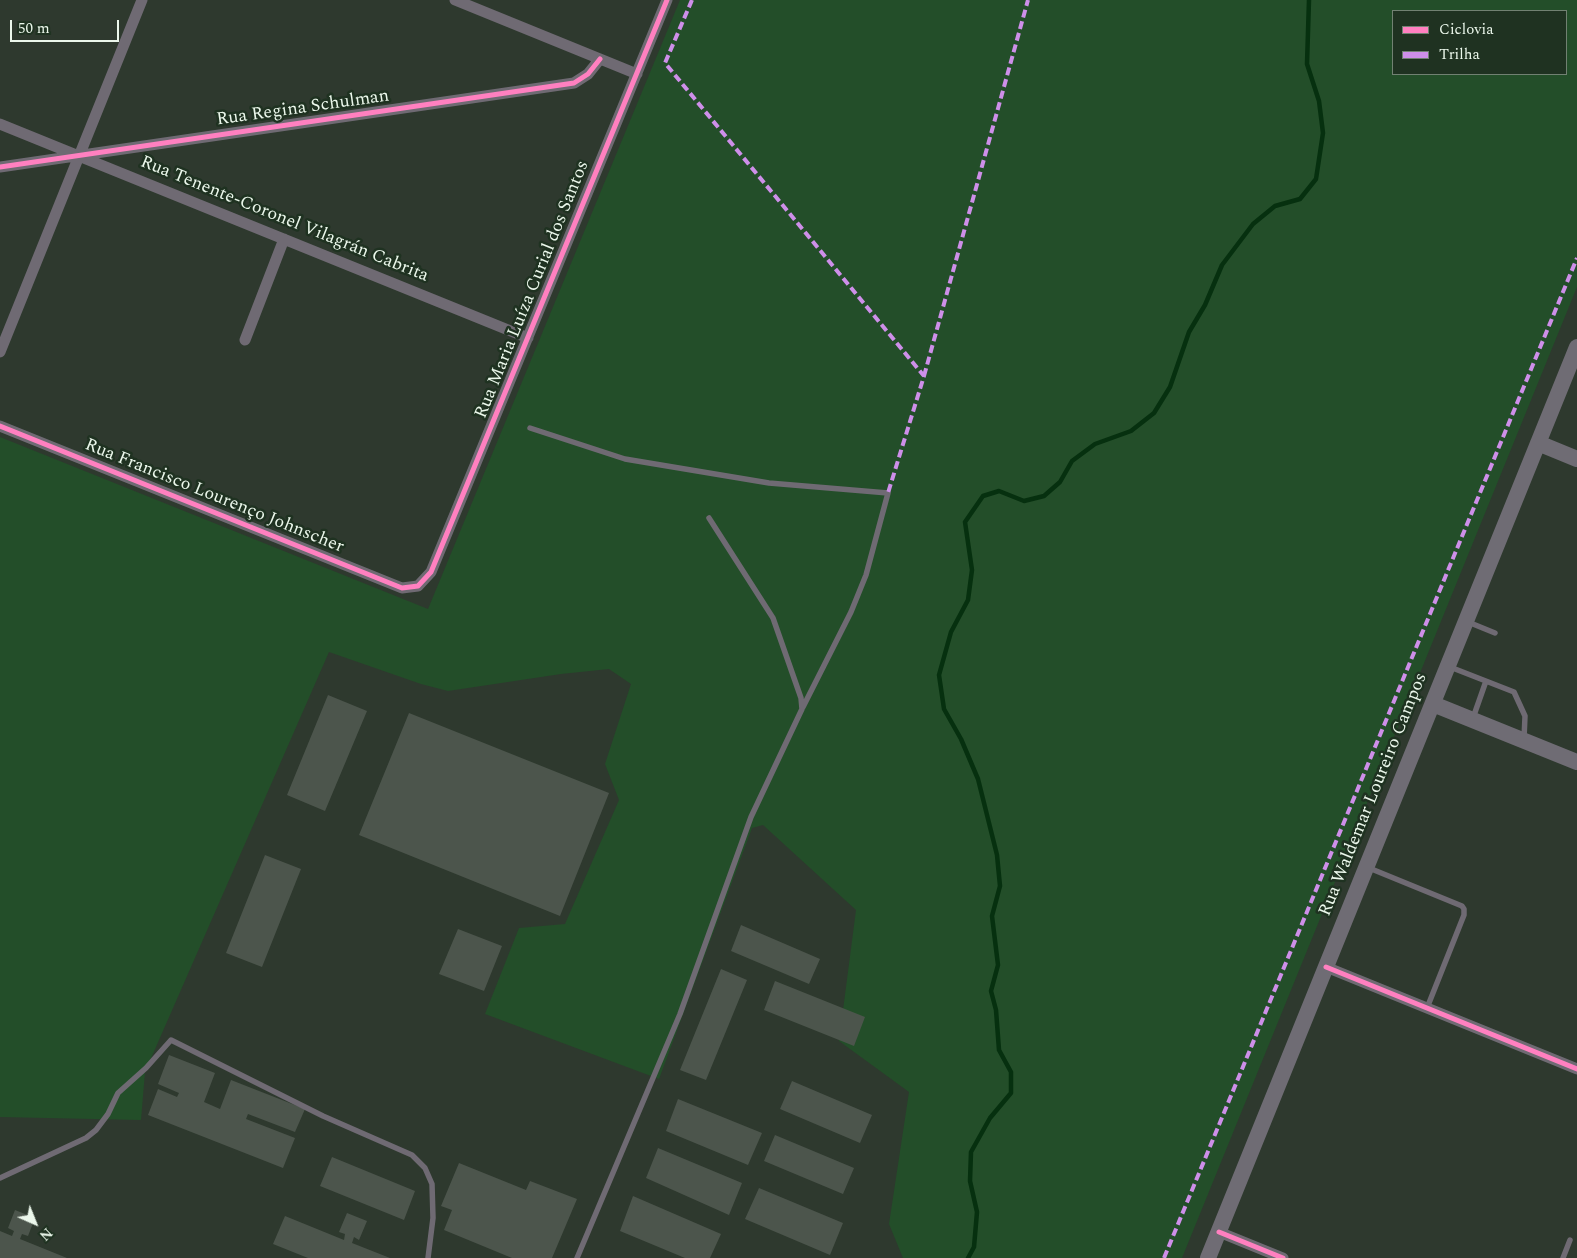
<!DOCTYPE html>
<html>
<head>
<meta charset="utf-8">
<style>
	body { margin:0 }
	#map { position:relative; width:1577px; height:1258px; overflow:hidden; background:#2e392e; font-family:Spectral,serif }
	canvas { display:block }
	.legend { position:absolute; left:1392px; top:10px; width:175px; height:65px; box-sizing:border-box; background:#1f3221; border:1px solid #718172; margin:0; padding:6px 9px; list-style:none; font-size:15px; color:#ebf7eb }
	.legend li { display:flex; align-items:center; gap:10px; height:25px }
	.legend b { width:25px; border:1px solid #718172 }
	.north { position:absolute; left:10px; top:1198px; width:50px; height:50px; -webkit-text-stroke:4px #1f3221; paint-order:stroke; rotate:136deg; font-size:14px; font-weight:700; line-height:20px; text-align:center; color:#ebf7eb }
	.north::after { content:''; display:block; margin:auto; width:18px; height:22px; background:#ebf7eb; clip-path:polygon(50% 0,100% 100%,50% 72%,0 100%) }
	.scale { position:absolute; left:10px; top:20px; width:109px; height:22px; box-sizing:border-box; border:2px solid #ebf7eb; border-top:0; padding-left:6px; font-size:15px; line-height:18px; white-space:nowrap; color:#ebf7eb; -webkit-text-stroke:4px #1f3221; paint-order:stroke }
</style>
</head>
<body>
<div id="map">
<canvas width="1577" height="1258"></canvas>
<ul class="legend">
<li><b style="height:6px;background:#ff80c0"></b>Ciclovia</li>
<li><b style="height:6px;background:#ce8fe9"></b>Trilha</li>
</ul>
<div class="north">N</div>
<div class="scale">50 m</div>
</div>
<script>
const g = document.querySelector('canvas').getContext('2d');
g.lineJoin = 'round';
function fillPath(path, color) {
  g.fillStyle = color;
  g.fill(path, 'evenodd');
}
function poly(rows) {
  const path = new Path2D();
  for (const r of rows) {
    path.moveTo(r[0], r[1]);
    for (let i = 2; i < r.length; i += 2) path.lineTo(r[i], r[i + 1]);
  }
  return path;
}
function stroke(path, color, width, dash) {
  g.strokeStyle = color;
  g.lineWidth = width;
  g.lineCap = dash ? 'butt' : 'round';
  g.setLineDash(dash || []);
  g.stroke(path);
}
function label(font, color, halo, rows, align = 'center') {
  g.font = font + ' Spectral,serif';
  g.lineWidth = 5;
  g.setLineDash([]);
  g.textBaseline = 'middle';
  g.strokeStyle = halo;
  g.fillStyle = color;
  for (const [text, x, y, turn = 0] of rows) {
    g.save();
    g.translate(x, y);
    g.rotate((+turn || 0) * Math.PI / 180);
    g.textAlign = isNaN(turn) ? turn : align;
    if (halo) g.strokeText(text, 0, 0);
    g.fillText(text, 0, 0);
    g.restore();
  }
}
const green = poly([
	[680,0,1577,0,1577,287,1182,1258,903,1258,889,1224,909,1092,839,1041,856,910,763,825,752,828,659,1079,485,1014,519,928,565,924,619,800,605,764,631,684,609,669,561,674,448,691,421,684,329,652,145,1072,141,1120,0,1117,0,437,428,609],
	[1393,11,1566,11,1566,74,1393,74]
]);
const stream = poly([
	[968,1258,974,1247,977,1212,970,1181,971,1152,990,1118,1011,1093,1011,1072,999,1050,996,1010,991,991,998,965,992,916,1000,886,997,855,978,779,961,739,944,709,939,675,951,632,968,600,972,570,965,522,983,496,999,491,1024,501,1044,496,1060,482,1072,461,1095,444,1131,431,1154,413,1170,387,1189,332,1205,305,1222,265,1253,224,1275,206,1300,199,1316,179,1323,133,1319,101,1307,64,1309,0]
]);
const building = poly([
	[328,695,367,711,325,811,287,795],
	[409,713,609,793,560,916,359,835],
	[265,855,301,869,262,967,226,953],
	[741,925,820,959,809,984,731,951],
	[458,929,502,946,484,991,439,974],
	[721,969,747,980,706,1080,680,1070],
	[775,981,865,1017,854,1046,764,1010],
	[169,1055,215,1073,204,1102,220,1109,231,1080,305,1109,295,1132,248,1114,246,1119,295,1138,283,1168,148,1115,158,1089,177,1097,179,1093,158,1084],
	[792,1081,872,1115,860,1143,780,1109],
	[678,1099,762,1133,748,1165,666,1131],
	[775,1135,854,1168,843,1194,764,1161],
	[658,1148,742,1183,729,1215,646,1178],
	[332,1157,415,1191,404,1220,320,1186],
	[459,1163,526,1190,530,1181,577,1199,552,1258,512,1258,444,1230,452,1210,441,1206],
	[759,1188,843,1223,830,1255,745,1219],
	[633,1196,721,1234,710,1258,685,1258,620,1231],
	[15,1210,35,1218,28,1236,22,1234,20,1239,67,1258,0,1258,0,1231,12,1236,14,1231,8,1228],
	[347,1213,367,1221,359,1240,354,1237,352,1243,390,1258,308,1258,273,1244,285,1216,344,1240,345,1234,339,1232]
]);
const lane = poly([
	[530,428,625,459,769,483,888,493,866,575,851,612,803,707],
	[1468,622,1495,633],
	[1450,667,1514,692,1525,716,1524,739],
	[1473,718,1486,681],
	[1369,868,1462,906,1464,909,1464,915,1427,1008],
	[0,1178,86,1138,96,1130,108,1114,118,1093,146,1068,171,1040,323,1116,412,1155,425,1168,432,1184,433,1218,428,1258],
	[577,1258,680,1014,751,817,802,709,801,698,773,618,709,518],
	[1563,1258,1570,1240]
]);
const street = poly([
	[455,0,637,74],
	[0,124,528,338],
	[0,167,574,83,588,74,600,59],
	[245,340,284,239],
	[0,352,142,0],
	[0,426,402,588,418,586,431,572,667,0],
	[1326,967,1577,1069],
	[1219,1232,1283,1258]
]);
const secondary = poly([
	[1538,443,1577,459],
	[1433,704,1577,762],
	[1208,1258,1577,347]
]);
const quiet = poly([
	[692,0,665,63,924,376,888,493],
	[924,376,1028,0],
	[1164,1258,1577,258]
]);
const cycleway = poly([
	[0,167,574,83,588,74,600,59],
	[0,426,402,588,418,586,431,572,667,0],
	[1326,967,1577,1069],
	[1219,1232,1283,1258]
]);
const streetNames = [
	["Rua Regina Schulman",303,109,-8],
	["Rua Tenente-Coronel Vilagrán Cabrita",284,220,22],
	["Rua Maria Luíza Curial dos Santos",533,290,-68],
	["Rua Francisco Lourenço Johnscher",214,497,22],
	["Rua Waldemar Loureiro Campos",1374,795,-68]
];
fillPath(green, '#234e29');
stroke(stream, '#06300f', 4.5);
fillPath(building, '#4c554c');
stroke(lane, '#6f6a73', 5.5);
stroke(street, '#6f6a73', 11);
stroke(secondary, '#6f6c74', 16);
stroke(quiet, '#ce8fe9', 4, [8, 4]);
stroke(cycleway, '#ff80c0', 5);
label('18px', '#ebf7eb', '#1f3221', streetNames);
</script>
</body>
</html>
